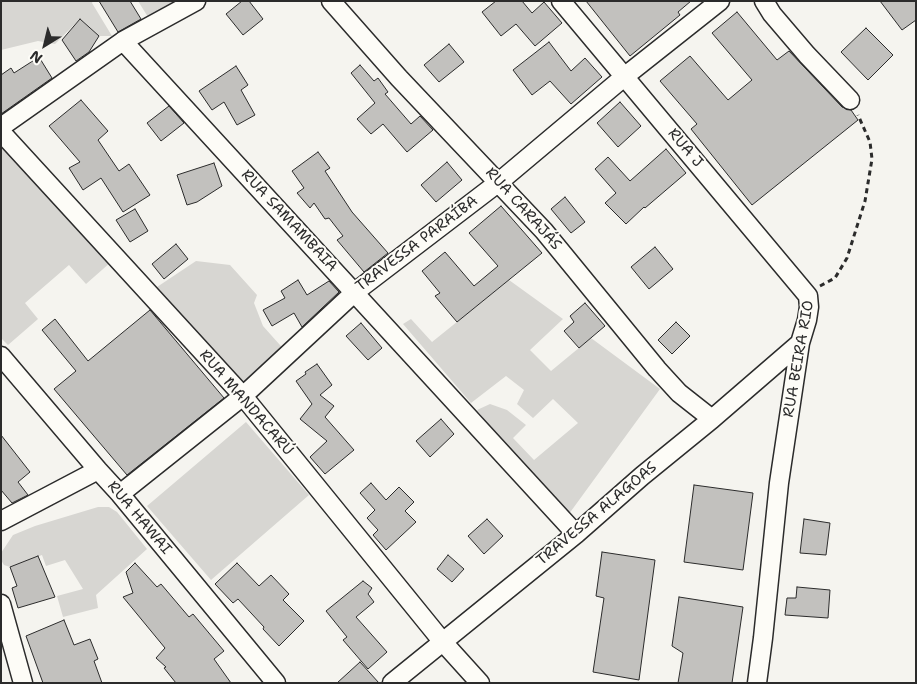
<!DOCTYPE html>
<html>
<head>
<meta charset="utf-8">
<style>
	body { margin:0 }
	#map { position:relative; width:917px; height:684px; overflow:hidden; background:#f5f4ef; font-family:"Shantell Sans",sans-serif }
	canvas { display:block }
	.frame { position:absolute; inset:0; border:2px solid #2b2b2b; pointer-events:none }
	.north { position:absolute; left:20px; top:20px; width:50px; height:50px; -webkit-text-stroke:4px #fdfcf7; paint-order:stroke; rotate:216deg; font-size:14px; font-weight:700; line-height:20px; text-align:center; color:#2b2b2b }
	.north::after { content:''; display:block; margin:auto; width:18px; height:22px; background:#2b2b2b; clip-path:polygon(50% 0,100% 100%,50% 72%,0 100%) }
</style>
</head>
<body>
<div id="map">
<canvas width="917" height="684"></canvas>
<div class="frame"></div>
<div class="north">N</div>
</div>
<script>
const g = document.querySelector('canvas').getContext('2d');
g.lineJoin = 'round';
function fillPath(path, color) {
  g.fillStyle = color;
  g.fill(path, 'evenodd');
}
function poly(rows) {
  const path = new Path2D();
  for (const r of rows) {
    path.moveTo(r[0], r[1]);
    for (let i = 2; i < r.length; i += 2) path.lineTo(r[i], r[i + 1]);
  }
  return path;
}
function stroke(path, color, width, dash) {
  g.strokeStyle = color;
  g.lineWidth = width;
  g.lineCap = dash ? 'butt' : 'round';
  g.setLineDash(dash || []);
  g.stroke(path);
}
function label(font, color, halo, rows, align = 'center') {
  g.font = font + ' "Shantell Sans",sans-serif';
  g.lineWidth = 4;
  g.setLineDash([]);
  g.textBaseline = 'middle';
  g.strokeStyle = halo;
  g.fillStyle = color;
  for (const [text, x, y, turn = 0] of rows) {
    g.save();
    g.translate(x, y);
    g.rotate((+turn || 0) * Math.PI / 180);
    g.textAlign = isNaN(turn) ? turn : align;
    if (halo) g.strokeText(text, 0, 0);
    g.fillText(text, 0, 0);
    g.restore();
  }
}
const green = poly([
	[1,1,93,1,92,3,112,36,99,36,80,19,55,44,38,41,1,50],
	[138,1,191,1,153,25],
	[1,134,111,262,86,284,69,265,25,303,38,319,8,345,1,338],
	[196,261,230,265,257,295,254,303,263,326,288,354,245,393,151,291],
	[509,280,563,319,530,350,551,371,591,338,660,389,566,518,477,410,490,404,507,410,526,425,513,438,534,460,578,423,553,399,533,418,517,404,524,390,506,376,471,403,403,324,411,319,432,342],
	[246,422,309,495,211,580,147,506],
	[98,507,109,507,117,512,147,549,96,595,98,608,63,617,57,596,83,589,65,560,46,566,42,555,10,567,4,565,1,560,1,553,13,535,35,526]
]);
const building = poly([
	[99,1,130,1,141,19,118,32,99,1],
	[242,1,249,1,263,19,243,35,226,14,242,1],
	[496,1,522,1,532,13,544,2,562,23,535,46,516,24,501,36,482,12,496,1],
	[586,1,691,1,678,12,680,15,630,56,586,1],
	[880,1,916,1,916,20,902,30,880,1],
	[737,12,777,60,789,51,842,107,851,110,858,120,752,205,691,129,697,124,660,81,690,56,728,100,752,80,712,33,737,12],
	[80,19,99,36,89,52,76,61,62,40,80,19],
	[866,28,893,55,868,80,841,52,866,28],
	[549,42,571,71,585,58,602,77,571,104,550,81,532,95,513,70,549,42],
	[449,44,464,62,439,82,424,65,449,44],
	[39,57,52,78,1,114,1,75,11,68,14,73,39,57],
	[360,65,374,81,378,78,388,92,385,94,411,124,420,116,433,130,407,152,383,124,371,134,357,119,375,103,351,73,360,65],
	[236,66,248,85,241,90,255,115,237,125,224,102,212,110,199,91,236,66],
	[81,100,108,131,98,140,119,171,129,164,150,195,123,212,101,178,83,190,69,168,80,162,49,126,81,100],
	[620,102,641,126,618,147,597,123,620,102],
	[169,106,184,123,161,141,147,123,169,106],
	[666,149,686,173,645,208,644,207,626,224,605,203,616,193,595,169,608,157,630,181,666,149],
	[318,152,330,168,325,171,352,212,388,253,364,272,337,240,343,236,329,218,325,219,314,203,310,208,297,193,304,188,292,171,318,152],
	[447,162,462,180,436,202,421,185,447,162],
	[214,163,222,186,197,202,187,205,177,175,214,163],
	[565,197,585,222,571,233,551,209,565,197],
	[501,206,542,253,457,322,435,296,440,293,422,271,445,252,474,286,498,266,469,233,501,206],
	[135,209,148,231,130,242,116,220,135,209],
	[176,244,188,259,164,279,152,264,176,244],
	[655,247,673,269,649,289,631,267,655,247],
	[298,280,307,295,329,281,339,292,302,327,294,313,272,326,263,310,285,298,281,291,298,280],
	[585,303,605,326,579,348,564,331,574,322,570,316,585,303],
	[150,310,224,398,127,475,54,389,76,371,42,330,55,319,88,361,150,310],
	[676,322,690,336,672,354,658,340,676,322],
	[361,323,382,348,368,360,346,336,361,323],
	[317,364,332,385,320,395,334,406,325,417,354,450,325,474,310,457,327,441,300,419,312,404,296,381,306,374,305,372,317,364],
	[441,419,454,434,430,457,416,441,441,419],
	[1,435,30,472,18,482,28,495,12,503,1,490,1,435],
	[371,483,386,500,399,487,414,502,405,511,416,522,386,550,373,535,378,530,367,518,375,510,360,493,371,483],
	[694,485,753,493,743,570,684,562,694,485],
	[487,519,503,536,484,554,468,536,487,519],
	[804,519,830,523,826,555,800,553,804,519],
	[602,552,655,560,639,680,593,672,604,598,596,596,602,552],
	[448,555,464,569,452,582,437,569,448,555],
	[38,556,55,597,18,608,12,588,17,586,10,567,38,556],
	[135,563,157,587,161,584,189,617,193,614,224,651,214,659,231,683,176,683,164,668,166,667,156,658,165,648,123,597,133,593,126,572,135,563],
	[237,563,259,586,271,575,289,594,283,600,304,621,279,646,263,629,264,627,238,599,233,603,215,584,237,563],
	[363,581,372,588,368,594,374,602,356,617,387,652,368,669,343,640,347,637,326,611,363,581],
	[797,587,830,590,828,618,785,615,787,598,796,598,797,587],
	[679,597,743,607,732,683,678,683,683,653,672,646,679,597],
	[64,620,74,645,90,639,98,659,94,661,102,683,43,683,26,636,64,620],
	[360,662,379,683,337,683,360,662]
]);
const path = poly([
	[820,286,835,278,847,258,865,201,872,159,870,142,858,115]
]);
const street = poly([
	[331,1,399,78,544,231,657,369,679,393,712,419],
	[561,1,808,296,809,307,807,320,800,343,779,483,763,638,757,683],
	[764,1,772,14,807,55,850,100],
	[123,41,576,534],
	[1,127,123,41,196,1],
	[1,132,243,396,442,641,480,683],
	[1,356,98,470,120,494,276,683],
	[120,494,243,396,355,292,499,182,624,77,720,1],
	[1,521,98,470],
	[1,604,23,683],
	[392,683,576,534,642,476,712,419,800,343]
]);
const streetNames = [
	["RUA J",685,148,50],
	["RUA CARAJÁS",523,209,48],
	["RUA SAMAMBAIA",289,221,47],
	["TRAVESSA PARAÍBA",417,244,-37],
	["RUA BEIRA RIO",799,359,-80],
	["RUA MANDACARÚ",246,403,49],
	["TRAVESSA ALAGOAS",597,514,-40],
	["RUA HAWAI",139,518,50]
];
fillPath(green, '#d7d6d2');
fillPath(building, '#c2c1be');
stroke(building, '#2b2b2b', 1);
stroke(street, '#2b2b2b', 21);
stroke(path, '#2b2b2b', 3, [5, 4]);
stroke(street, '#fdfcf7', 18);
label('15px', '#2b2b2b', '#fdfcf7', streetNames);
</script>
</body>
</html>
